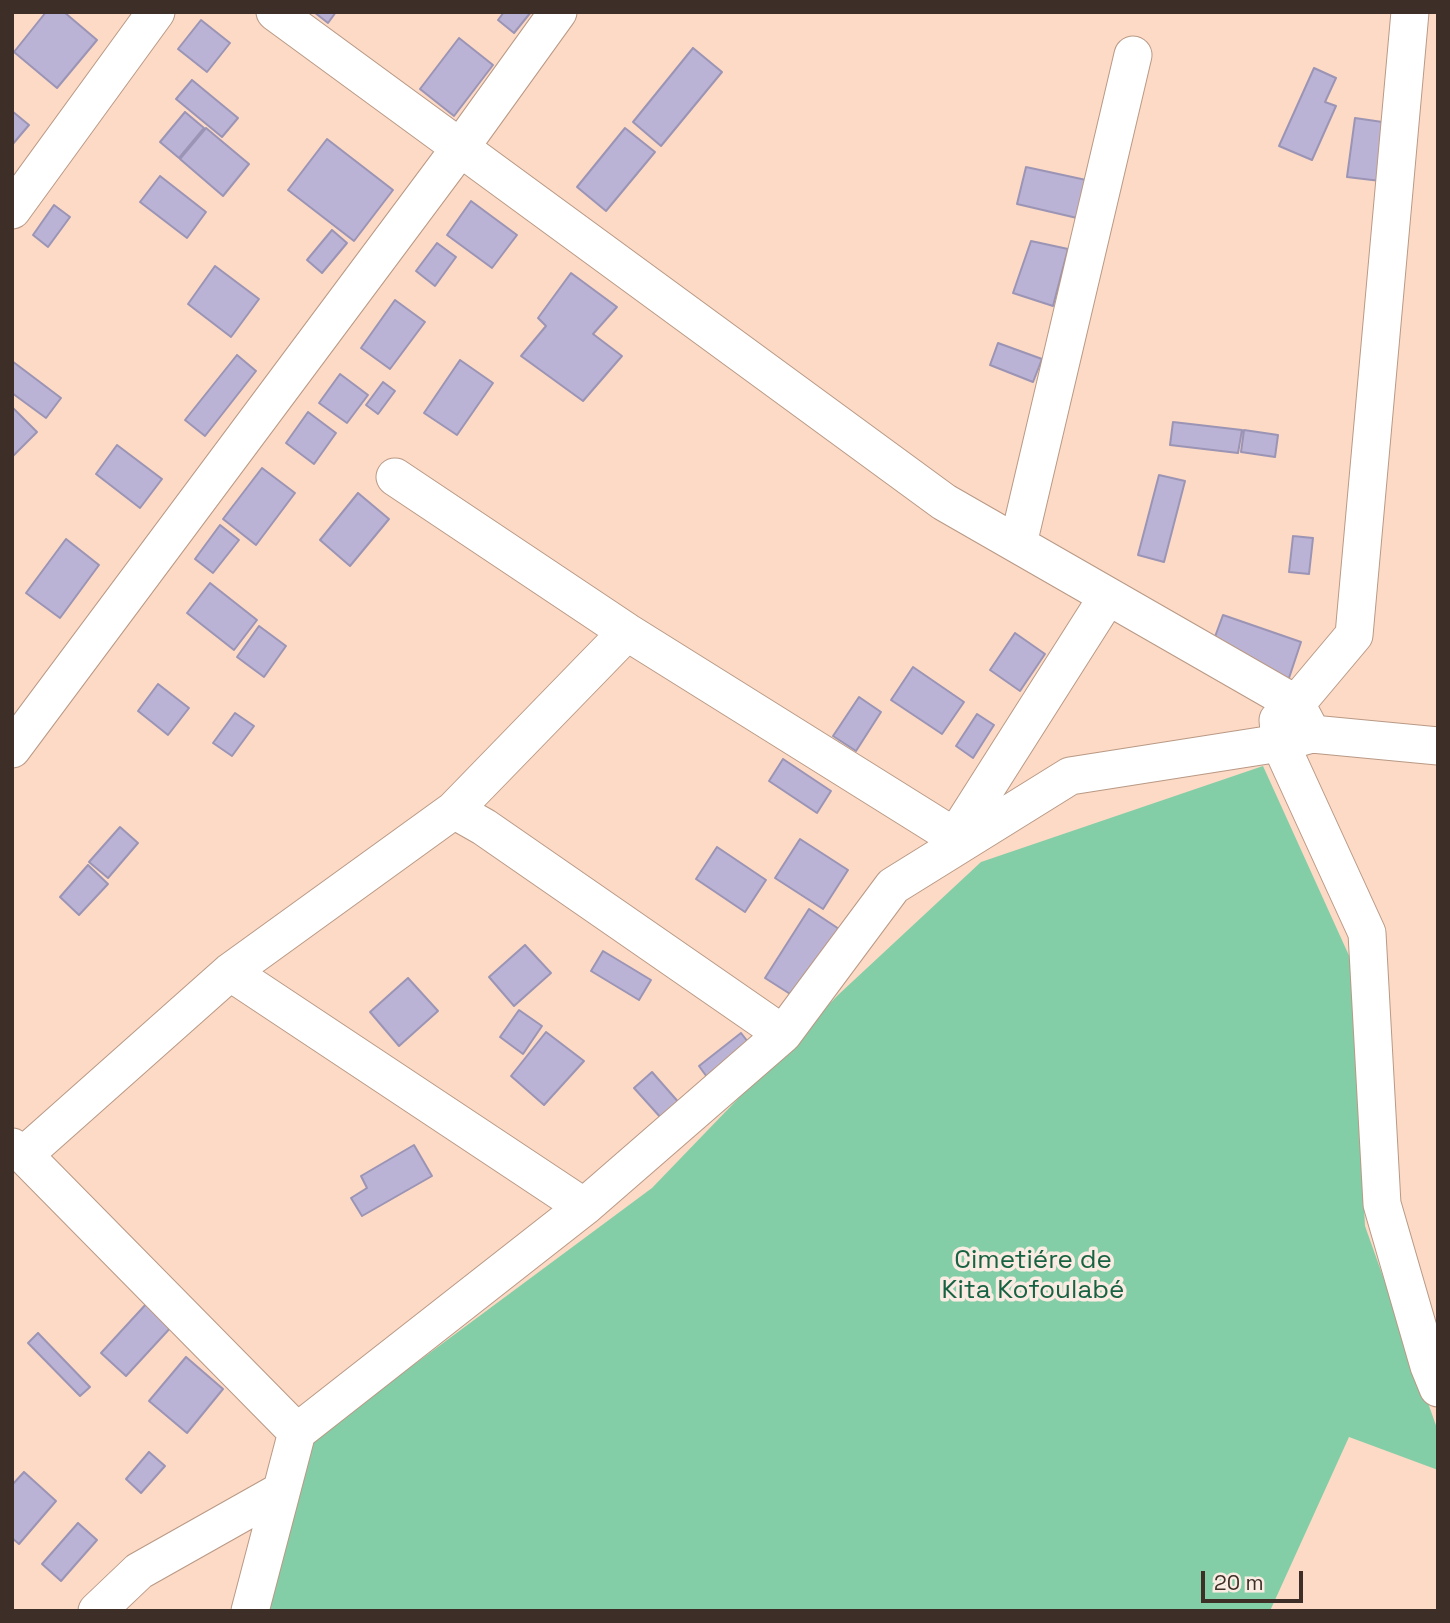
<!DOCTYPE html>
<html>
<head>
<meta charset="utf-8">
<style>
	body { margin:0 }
	#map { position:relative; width:1450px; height:1623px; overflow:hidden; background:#fcdac5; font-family:"Space Grotesk",sans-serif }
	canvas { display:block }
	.frame { position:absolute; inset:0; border:14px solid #3d2f27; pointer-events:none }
	.scale { position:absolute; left:1201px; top:1571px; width:102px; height:32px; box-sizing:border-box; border:4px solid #3d2f27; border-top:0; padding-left:9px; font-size:21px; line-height:24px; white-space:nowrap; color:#3d2f27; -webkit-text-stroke:5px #faece3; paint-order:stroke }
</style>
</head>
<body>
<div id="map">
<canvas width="1450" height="1623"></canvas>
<div class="frame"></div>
<div class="scale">20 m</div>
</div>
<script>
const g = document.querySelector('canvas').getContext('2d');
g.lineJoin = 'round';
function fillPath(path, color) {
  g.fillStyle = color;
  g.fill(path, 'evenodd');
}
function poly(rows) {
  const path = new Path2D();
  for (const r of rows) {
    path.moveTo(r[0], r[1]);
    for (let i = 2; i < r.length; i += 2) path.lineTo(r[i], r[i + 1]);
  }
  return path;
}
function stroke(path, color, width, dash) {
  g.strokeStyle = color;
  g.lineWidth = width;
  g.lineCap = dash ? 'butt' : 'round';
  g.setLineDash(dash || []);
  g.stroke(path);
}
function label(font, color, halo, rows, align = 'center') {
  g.font = font + ' "Space Grotesk",sans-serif';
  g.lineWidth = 7;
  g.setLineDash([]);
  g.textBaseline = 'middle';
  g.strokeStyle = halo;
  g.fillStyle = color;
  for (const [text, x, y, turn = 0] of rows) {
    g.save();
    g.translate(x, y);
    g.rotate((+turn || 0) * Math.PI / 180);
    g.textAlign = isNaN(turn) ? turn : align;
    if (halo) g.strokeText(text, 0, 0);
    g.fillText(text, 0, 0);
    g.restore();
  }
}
const green = poly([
	[1263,766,1351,960,1365,1226,1438,1431,1438,1470,1349,1437,1270,1611,269,1611,315,1438,652,1188,838,995,981,862]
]);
const building = poly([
	[46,12,64,12,97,40,57,88,14,52,46,12],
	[314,12,336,12,328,23,314,12],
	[504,12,531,12,514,33,498,20,504,12],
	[201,20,230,43,207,72,178,49,201,20],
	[459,38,493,65,454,116,420,89,459,38],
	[693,48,722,72,661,146,633,122,693,48],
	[1314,68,1336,78,1325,102,1336,106,1312,160,1279,146,1314,68],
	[192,80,238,118,222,137,176,99,192,80],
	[12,111,29,125,12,145,12,111],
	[185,112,204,128,179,158,160,142,185,112],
	[1355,118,1396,124,1389,182,1347,177,1355,118],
	[206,128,249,164,223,196,180,159,206,128],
	[625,128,655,152,606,211,577,187,625,128],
	[327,139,393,190,354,241,288,190,327,139],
	[1026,167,1086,180,1077,218,1017,204,1026,167],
	[160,176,206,212,187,238,140,202,160,176],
	[471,201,517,235,492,268,447,235,471,201],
	[54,205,70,217,48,247,33,235,54,205],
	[332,230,347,243,322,273,307,260,332,230],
	[1031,241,1068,249,1053,306,1013,293,1031,241],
	[437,243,456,257,435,286,416,271,437,243],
	[215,266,259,299,231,337,188,304,215,266],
	[571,273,617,307,593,334,622,356,583,401,521,356,546,326,538,318,571,273],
	[395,300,425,322,390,369,361,348,395,300],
	[998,343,1042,359,1033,382,990,365,998,343],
	[237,355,256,371,205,436,185,420,237,355],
	[460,360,493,383,457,435,424,413,460,360],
	[12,361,61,398,46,418,12,393,12,361],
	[340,374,368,395,347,423,319,403,340,374],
	[383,382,395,391,378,414,366,405,383,382],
	[12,407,37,432,12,457,12,407],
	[308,412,336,433,314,464,286,443,308,412],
	[1173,422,1242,430,1238,453,1170,445,1173,422],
	[1244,430,1278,435,1275,457,1241,452,1244,430],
	[117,445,162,479,140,508,96,474,117,445],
	[262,468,295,493,256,545,223,519,262,468],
	[1159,475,1185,481,1164,562,1138,555,1159,475],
	[358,493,389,519,350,566,320,540,358,493],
	[220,525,239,540,213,573,195,559,220,525],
	[1293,536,1313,538,1309,574,1289,572,1293,536],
	[66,539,99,565,60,618,26,593,66,539],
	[210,583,257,620,234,650,187,613,210,583],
	[1223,615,1301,642,1288,681,1209,653,1223,615],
	[259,626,286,646,264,677,237,657,259,626],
	[1015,633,1045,654,1020,691,990,670,1015,633],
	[913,667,964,702,942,734,891,700,913,667],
	[158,684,189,708,168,735,138,711,158,684],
	[859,697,881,712,856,751,833,736,859,697],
	[235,713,254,726,232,756,213,743,235,713],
	[977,714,994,725,973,758,956,746,977,714],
	[783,759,831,791,817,813,769,781,783,759],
	[120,827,138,843,108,878,89,862,120,827],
	[800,839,848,870,823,909,775,878,800,839],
	[717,847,766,880,745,912,696,879,717,847],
	[88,865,108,884,79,915,60,897,88,865],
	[809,909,842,931,798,999,765,978,809,909],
	[525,945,551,973,514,1006,489,977,525,945],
	[603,951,651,980,639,1000,591,971,603,951],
	[408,978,438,1011,399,1046,370,1012,408,978],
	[519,1010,542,1026,523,1054,500,1037,519,1010],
	[546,1032,584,1061,544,1105,511,1076,546,1032],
	[741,1033,755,1051,712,1084,699,1066,741,1033],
	[652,1072,688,1113,671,1129,634,1088,652,1072],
	[414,1145,432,1176,362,1216,351,1198,367,1188,361,1176,414,1145],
	[148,1302,173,1325,126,1376,101,1353,148,1302],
	[38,1333,90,1387,80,1396,28,1343,38,1333],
	[186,1357,223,1389,187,1433,149,1401,186,1357],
	[149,1452,165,1466,141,1493,126,1479,149,1452],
	[24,1472,56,1501,19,1544,12,1538,12,1485,24,1472],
	[78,1523,97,1540,61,1581,42,1564,78,1523]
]);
const minor = poly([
	[275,12,944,502,1296,704,1312,734],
	[12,210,156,12],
	[395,477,627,632,955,837],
	[1018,544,1133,55],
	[1296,704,1354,635,1410,12],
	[1278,720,1280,743,1367,933,1382,1204,1429,1366,1438,1388],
	[12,749,460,148,558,12],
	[454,810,484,827,783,1034],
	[949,842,955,837,1108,596],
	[230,972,584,1207],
	[12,1147,24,1155,297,1432],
	[24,1155,230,972,454,810,627,632],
	[97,1611,139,1571,281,1491],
	[250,1611,297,1432,584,1207,783,1034,893,886,1070,776,1280,743,1312,734,1438,746]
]);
const parkNames = [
	["Cimetiére de",1033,1261],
	["Kita Kofoulabé",1033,1291]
];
fillPath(green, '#84cea7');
fillPath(building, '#bab3d5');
stroke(building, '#9b94b5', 2);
stroke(minor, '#b99985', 39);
stroke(minor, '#fff', 37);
label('26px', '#176242', '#faece3', parkNames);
</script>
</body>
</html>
